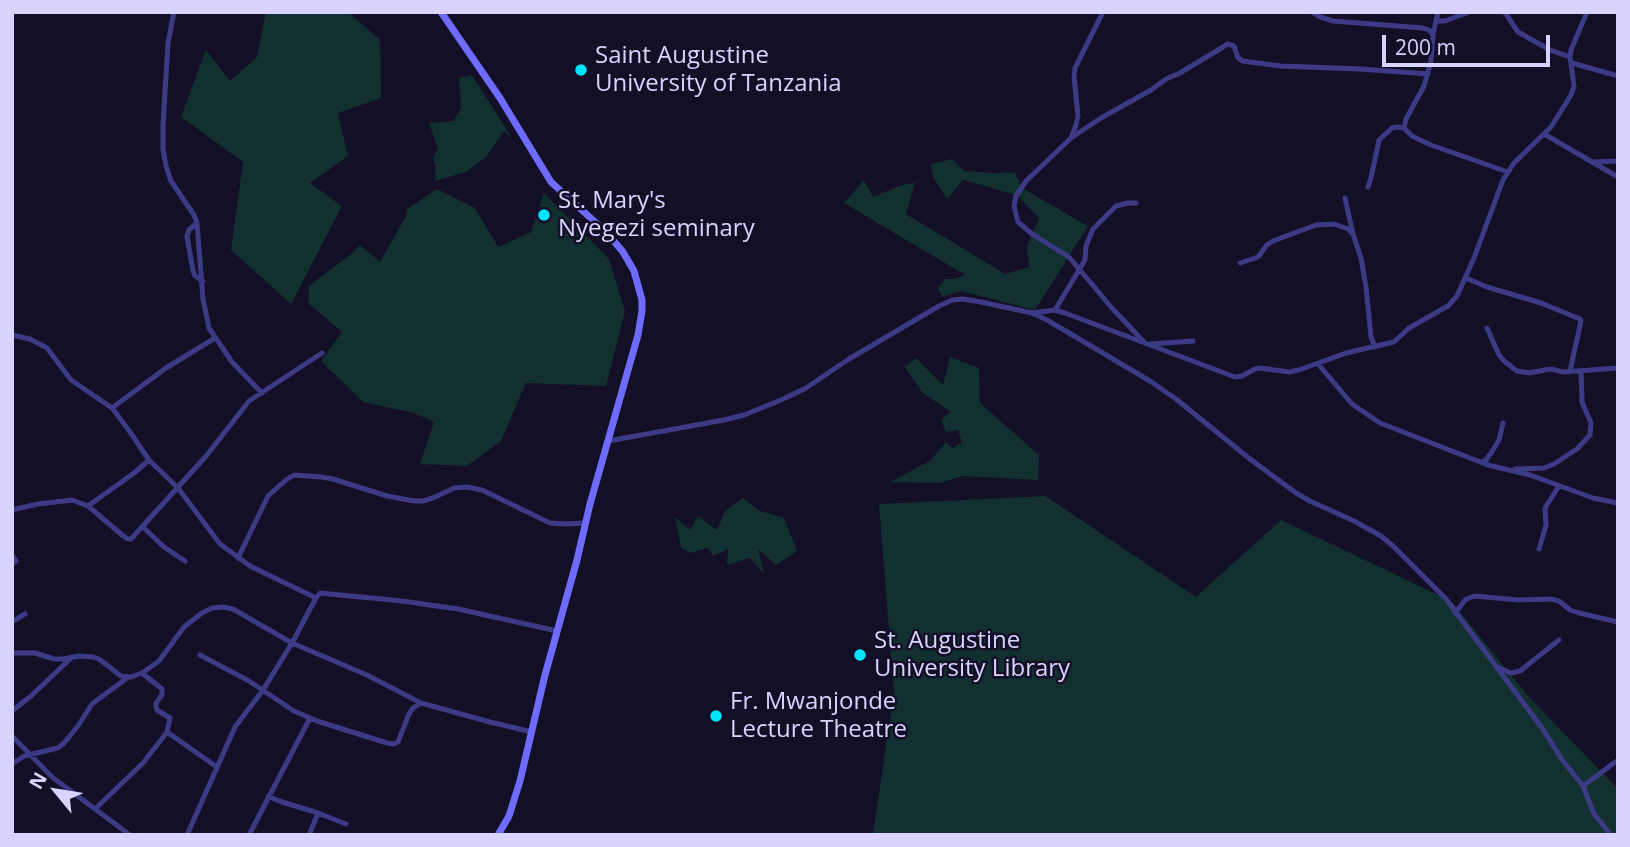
<!DOCTYPE html>
<html>
<head>
<meta charset="utf-8">
<style>
	body { margin:0 }
	#map { position:relative; width:1630px; height:847px; overflow:hidden; background:#130f26; font-family:"Open Sans",sans-serif }
	canvas { display:block }
	.frame { position:absolute; inset:0; border:14px solid #d9d4ff; pointer-events:none }
	.north { position:absolute; left:21px; top:756px; width:70px; height:70px; -webkit-text-stroke:5px #130f26; paint-order:stroke; rotate:300deg; font-size:19px; font-weight:700; line-height:28px; text-align:center; color:#d9d4ff }
	.north::after { content:''; display:block; margin:auto; width:24px; height:32px; background:#d9d4ff; clip-path:polygon(50% 0,100% 100%,50% 72%,0 100%) }
	.scale { position:absolute; left:1382px; top:35px; width:168px; height:32px; box-sizing:border-box; border:4px solid #d9d4ff; border-top:0; padding-left:9px; font-size:21px; line-height:24px; white-space:nowrap; color:#d9d4ff; -webkit-text-stroke:5px #130f26; paint-order:stroke }
</style>
</head>
<body>
<div id="map">
<canvas width="1630" height="847"></canvas>
<div class="frame"></div>
<div class="north">N</div>
<div class="scale">200 m</div>
</div>
<script>
const g = document.querySelector('canvas').getContext('2d');
g.lineJoin = 'round';
function fillPath(path, color) {
  g.fillStyle = color;
  g.fill(path, 'evenodd');
}
function poly(rows) {
  const path = new Path2D();
  for (const r of rows) {
    path.moveTo(r[0], r[1]);
    for (let i = 2; i < r.length; i += 2) path.lineTo(r[i], r[i + 1]);
  }
  return path;
}
function stroke(path, color, width, dash) {
  g.strokeStyle = color;
  g.lineWidth = width;
  g.lineCap = dash ? 'butt' : 'round';
  g.setLineDash(dash || []);
  g.stroke(path);
}
function label(font, color, halo, rows, align = 'center') {
  g.font = font + ' "Open Sans",sans-serif';
  g.lineWidth = 5;
  g.setLineDash([]);
  g.textBaseline = 'middle';
  g.strokeStyle = halo;
  g.fillStyle = color;
  for (const [text, x, y, turn = 0] of rows) {
    g.save();
    g.translate(x, y);
    g.rotate((+turn || 0) * Math.PI / 180);
    g.textAlign = isNaN(turn) ? turn : align;
    if (halo) g.strokeText(text, 0, 0);
    g.fillText(text, 0, 0);
    g.restore();
  }
}
const green = poly([
	[266,12,348,12,380,40,381,98,338,113,348,156,310,183,342,206,291,304,231,250,243,162,181,117,206,50,230,81,257,57],
	[472,75,512,138,504,131,486,157,466,172,435,181,436,169,433,158,438,148,429,123,453,121,461,109,459,78],
	[952,159,964,171,993,173,1015,172,1022,188,1088,226,1035,310,961,291,942,297,938,288,945,279,955,279,965,275,844,203,864,180,873,197,902,185,915,183,906,214,1005,274,1029,267,1027,246,1039,218,1017,195,963,180,947,199,933,177,931,164],
	[437,189,475,208,498,247,531,232,544,193,609,259,625,311,606,386,526,383,501,441,467,466,420,464,434,422,414,413,363,402,321,361,342,332,308,303,309,286,354,252,360,245,380,262,406,216,407,209],
	[950,357,979,368,980,403,1039,455,1038,480,963,476,940,483,890,482,930,461,946,442,952,448,962,443,958,430,946,432,941,420,951,412,923,393,905,367,916,358,943,385],
	[1045,496,1196,597,1281,520,1451,601,1529,697,1618,789,1618,835,873,835,894,691,879,504],
	[743,498,760,511,784,518,797,551,776,565,758,549,764,574,750,558,727,565,728,549,713,556,708,548,690,553,681,548,675,517,690,530,698,516,717,530,725,511]
]);
const street = poly([
	[174,12,168,43,163,125,163,149,166,166,171,181,194,215,197,223,203,299,209,328,232,362,262,393],
	[1312,12,1320,17,1333,21,1423,28,1429,30,1433,35],
	[1438,12,1433,35,1431,61,1424,86,1406,119,1404,128,1412,136,1431,145,1508,172],
	[1503,12,1506,14,1518,32,1550,50,1570,57],
	[1437,21,1445,21,1469,12],
	[1572,63,1618,76],
	[1544,134,1618,177],
	[1071,138,1076,125,1078,116,1074,77,1075,68,1103,12],
	[1593,162,1618,161],
	[1368,187,1371,178,1379,140,1392,128,1397,127,1404,128],
	[1345,198,1353,234],
	[197,223,189,230,187,236,193,271,195,276,203,281],
	[1240,263,1258,257,1267,245,1273,241,1316,225,1334,224,1348,229,1353,234,1361,258,1366,287,1371,337,1375,347],
	[1466,278,1487,287,1541,303,1580,319,1581,321,1570,371],
	[1055,310,1085,260,1086,246,1093,229,1116,206,1127,203,1136,203],
	[1033,313,1054,310,1065,313,1235,377,1242,376,1255,369,1260,368,1289,372,1299,370,1346,353,1394,342,1409,328,1448,306,1457,296,1474,258,1503,180,1514,163,1551,127,1571,95,1574,86,1570,57,1571,50,1587,12],
	[1487,328,1499,355,1504,361,1517,371,1529,373,1550,369,1564,372,1618,368],
	[12,335,30,339,47,348,71,380,112,408,128,429,149,460,178,488,220,544,250,566,316,598],
	[1144,342,1111,307,1069,257,1032,234,1018,222,1014,206,1016,196,1026,181,1071,138,1101,118,1151,90,1166,79,1180,73,1228,44,1234,46,1238,58,1243,61,1281,66,1360,69,1428,74],
	[1151,344,1193,341],
	[1318,364,1352,404,1380,423,1488,465,1530,475,1593,498,1618,503],
	[112,408,166,368,215,338],
	[608,441,724,420,744,415,781,400,806,388,849,359,939,306,952,300,963,299,981,302,1032,313,1047,320,1150,381,1176,399,1250,459,1296,493,1310,501,1354,521,1381,536,1393,546,1446,599,1542,728,1563,761,1583,786,1594,814,1611,835],
	[1482,462,1486,460,1491,453,1499,440,1503,423],
	[1515,469,1544,468,1554,464,1577,449,1590,435,1591,423,1582,402,1581,371],
	[88,506,134,473,149,460],
	[12,510,38,504,72,500,88,506,122,535,128,539,131,539,207,455,249,401,322,353],
	[143,527,164,547,185,561],
	[1539,549,1546,525,1545,508,1559,486],
	[12,555,16,561,12,564],
	[238,558,268,496,286,480,294,475,321,477,333,479,387,496,414,501,423,501,433,498,454,488,467,487,482,490,550,523,567,524,585,523],
	[1455,613,1466,599,1475,596,1518,600,1551,599,1559,601,1570,610,1579,613,1618,622],
	[12,622,25,614],
	[12,653,35,653,54,659,63,659,79,656,93,657,99,659,121,676,131,677,142,673,159,661,184,627,202,613,212,608,223,607,233,609,292,643,367,675,421,703,490,722,532,732],
	[200,655,249,681,294,711,317,721,387,743,394,744,398,742,409,714,413,708,421,703],
	[1497,667,1511,673,1520,671,1559,640],
	[12,711,31,696,70,659],
	[167,732,217,767],
	[12,736,52,777,130,835],
	[12,764,24,756,58,748,64,743,78,726,92,704,127,678],
	[1583,786,1618,760],
	[268,796,279,801,318,813,346,824],
	[95,809,143,763,167,732,170,718,157,710,156,707,156,703,162,695,162,689,142,673],
	[187,835,235,727,263,690,292,643,316,598,320,593,402,601,458,609,557,631],
	[249,835,310,718],
	[309,835,318,813]
]);
const secondary = poly([
	[441,12,500,98,551,182,606,232,623,252,634,271,642,300,642,311,638,335,590,504,577,560,545,675,520,781,509,816,498,835]
]);
const markers = [
	[581,70,7,"#00e5ff"],
	[544,215,7,"#00e5ff"],
	[860,655,7,"#00e5ff"],
	[716,716,7,"#00e5ff"]
];
const poiNames = [
	["Saint Augustine",595,56],
	["University of Tanzania",595,84],
	["St. Mary's",558,201],
	["Nyegezi seminary",558,229],
	["St. Augustine",874,641],
	["University Library",874,669],
	["Fr. Mwanjonde",730,702],
	["Lecture Theatre",730,730]
];
fillPath(green, '#12302f');
stroke(street, '#3d3a85', 5);
stroke(secondary, '#6f6bff', 7);
for (const [x, y, r, color] of markers) {
  const dot = new Path2D();
  dot.arc(x, y, r, 0, 2 * Math.PI);
  g.fillStyle = color;
  g.fill(dot);
  stroke(dot, '#130f26', 2.5);
}
label('24px', '#d9d4ff', '#130f26', poiNames, 'left');
</script>
</body>
</html>
